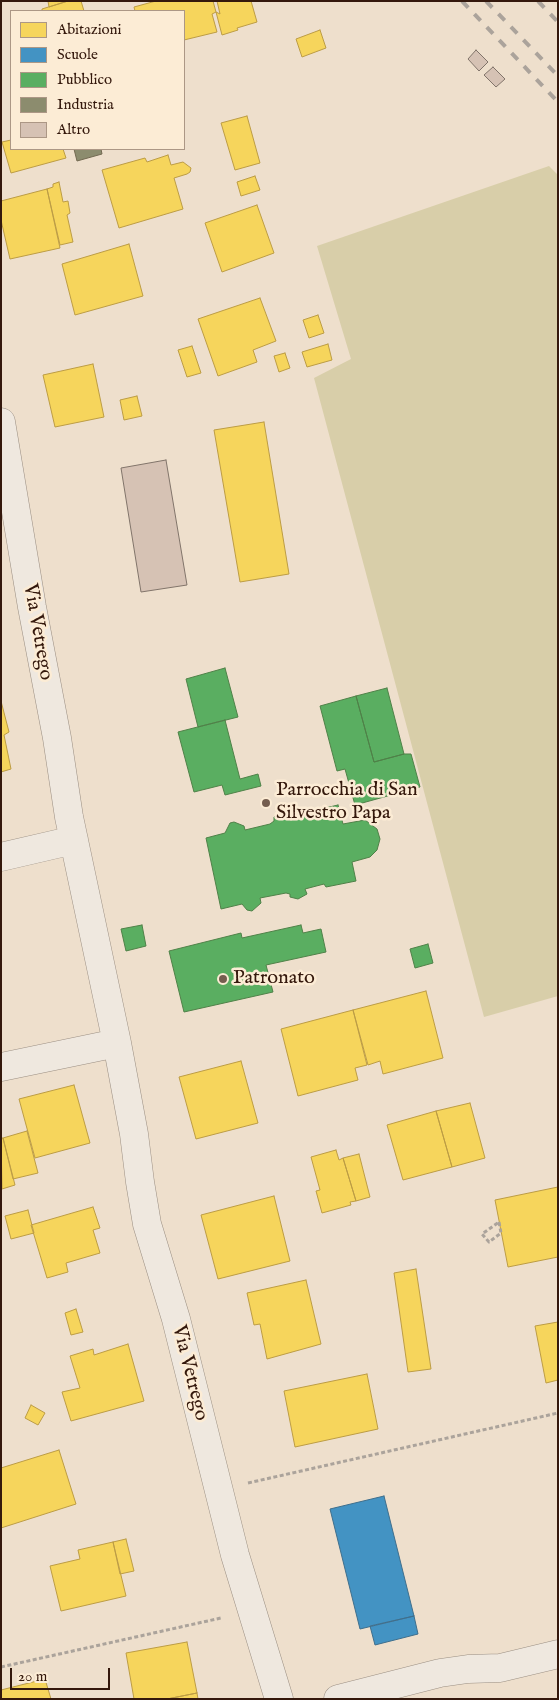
<!DOCTYPE html>
<html>
<head>
<meta charset="utf-8">
<style>
	body { margin:0 }
	#map { position:relative; width:559px; height:1700px; overflow:hidden; background:#eedfcc; font-family:"IM FELL English",serif }
	canvas { display:block }
	.frame { position:absolute; inset:0; border:2px solid #34180c; pointer-events:none }
	.legend { position:absolute; left:10px; top:10px; width:175px; height:140px; box-sizing:border-box; background:#fcecd5; border:1px solid #ac9785; margin:0; padding:6px 9px; list-style:none; font-size:15px; color:#34180c }
	.legend li { display:flex; align-items:center; gap:10px; height:25px }
	.legend b { width:25px; border:1px solid #ac9785 }
	.scale { position:absolute; left:10px; top:1668px; width:100px; height:22px; box-sizing:border-box; border:2px solid #34180c; border-top:0; padding-left:6px; font-size:15px; line-height:18px; white-space:nowrap; color:#34180c; -webkit-text-stroke:4px #fcecd5; paint-order:stroke }
</style>
</head>
<body>
<div id="map">
<canvas width="559" height="1700"></canvas>
<div class="frame"></div>
<ul class="legend">
<li><b style="height:14px;background:#f6d55c"></b>Abitazioni</li>
<li><b style="height:14px;background:#4393c3"></b>Scuole</li>
<li><b style="height:14px;background:#5aae61"></b>Pubblico</li>
<li><b style="height:14px;background:#8c8c6e"></b>Industria</li>
<li><b style="height:14px;background:#d6c2b4"></b>Altro</li>
</ul>
<div class="scale">20 m</div>
</div>
<script>
const g = document.querySelector('canvas').getContext('2d');
g.lineJoin = 'round';
function fillPath(path, color) {
  g.fillStyle = color;
  g.fill(path, 'evenodd');
}
function poly(rows) {
  const path = new Path2D();
  for (const r of rows) {
    path.moveTo(r[0], r[1]);
    for (let i = 2; i < r.length; i += 2) path.lineTo(r[i], r[i + 1]);
  }
  return path;
}
function stroke(path, color, width, dash) {
  g.strokeStyle = color;
  g.lineWidth = width;
  g.lineCap = dash ? 'butt' : 'round';
  g.setLineDash(dash || []);
  g.stroke(path);
}
function label(font, color, halo, rows, align = 'center') {
  g.font = font + ' "IM FELL English",serif';
  g.lineWidth = 5;
  g.setLineDash([]);
  g.textBaseline = 'middle';
  g.strokeStyle = halo;
  g.fillStyle = color;
  for (const [text, x, y, turn = 0] of rows) {
    g.save();
    g.translate(x, y);
    g.rotate((+turn || 0) * Math.PI / 180);
    g.textAlign = isNaN(turn) ? turn : align;
    if (halo) g.strokeText(text, 0, 0);
    g.fillText(text, 0, 0);
    g.restore();
  }
}
const green = poly([
	[549,166,558,175,558,996,484,1017,314,378,351,359,317,246]
]);
const homes = poly([
	[48,1,68,1,49,7,48,1],
	[68,1,81,1,84,11,42,11,42,9,68,1],
	[156,1,213,1,216,12,212,14,217,32,184,40,184,11,135,11,134,7,156,1],
	[217,1,251,1,257,22,237,28,238,30,222,35,216,12,220,14,217,1],
	[320,30,326,48,302,57,296,39,320,30],
	[247,116,260,163,235,170,221,123,247,116],
	[11,140,11,149,63,149,66,158,11,173,2,142,11,140],
	[168,155,171,165,183,162,191,168,190,172,187,174,174,178,183,209,119,228,102,170,145,158,147,162,168,155],
	[255,176,260,190,241,196,237,182,255,176],
	[59,182,63,202,68,201,70,213,67,215,73,242,60,245,47,189,53,187,53,184,59,182],
	[47,189,60,248,10,259,1,220,1,201,47,189],
	[257,205,274,253,222,272,205,223,257,205],
	[129,244,143,296,75,315,62,264,129,244],
	[260,298,276,341,253,350,257,362,218,376,198,319,260,298],
	[318,315,324,333,309,338,303,320,318,315],
	[328,344,332,360,307,367,302,352,328,344],
	[192,346,201,373,187,377,178,350,192,346],
	[285,353,290,368,279,372,274,356,285,353],
	[93,364,104,417,55,427,43,375,93,364],
	[137,396,142,416,124,420,120,400,137,396],
	[264,422,289,574,240,582,214,430,264,422],
	[1,701,9,732,4,735,11,769,1,772,1,701],
	[426,991,443,1058,383,1074,380,1061,368,1065,353,1010,426,991],
	[353,1010,367,1065,355,1068,358,1080,298,1096,281,1029,353,1010],
	[241,1061,258,1123,196,1139,179,1077,241,1061],
	[74,1085,90,1143,35,1158,19,1099,74,1085],
	[470,1103,485,1158,452,1167,436,1111,470,1103],
	[436,1111,452,1167,403,1180,387,1125,436,1111],
	[27,1131,38,1173,13,1179,3,1138,27,1131],
	[1,1138,3,1138,15,1185,2,1189,1,1138],
	[336,1150,339,1160,343,1158,356,1201,350,1202,351,1205,322,1213,316,1191,320,1190,311,1157,336,1150],
	[359,1154,370,1197,356,1201,343,1158,359,1154],
	[558,1187,558,1257,508,1267,495,1200,558,1187],
	[274,1196,290,1261,218,1279,201,1215,274,1196],
	[93,1207,100,1228,93,1230,100,1253,66,1263,68,1272,47,1278,31,1225,93,1207],
	[28,1210,34,1233,11,1239,5,1216,28,1210],
	[416,1269,431,1369,408,1372,394,1273,416,1269],
	[306,1280,321,1344,267,1359,260,1324,254,1325,247,1293,306,1280],
	[76,1309,83,1332,71,1335,65,1313,76,1309],
	[558,1322,558,1380,546,1383,535,1326,558,1322],
	[128,1344,144,1401,71,1421,62,1392,80,1388,70,1356,93,1349,94,1355,128,1344],
	[367,1374,378,1429,295,1447,284,1391,367,1374],
	[31,1405,45,1413,38,1425,25,1418,31,1405],
	[59,1450,76,1504,1,1528,1,1468,59,1450],
	[126,1539,134,1571,120,1574,113,1542,126,1539],
	[113,1542,126,1596,61,1611,50,1566,80,1559,78,1550,113,1542],
	[187,1642,197,1693,167,1699,134,1699,126,1653,187,1642],
	[45,1679,51,1699,1,1699,1,1690,45,1679],
	[197,1693,198,1699,167,1699,197,1693]
]);
const schools = poly([
	[384,1496,414,1616,360,1629,330,1509,384,1496],
	[414,1616,418,1634,375,1645,370,1626,414,1616]
]);
const public = poly([
	[225,668,238,717,198,727,186,679,225,668],
	[387,688,404,754,374,762,356,696,387,688],
	[356,696,374,762,404,754,411,754,420,787,355,805,345,769,337,771,320,706,356,696],
	[225,720,240,779,258,774,261,786,225,795,222,785,194,792,178,732,225,720],
	[338,805,343,824,365,820,377,829,380,839,377,850,370,857,352,862,356,881,326,887,324,884,305,889,307,894,298,899,290,897,290,894,286,893,260,898,261,903,252,911,247,910,242,904,221,909,206,838,225,833,230,823,234,822,244,826,245,830,270,824,274,821,274,817,278,813,288,814,290,820,309,815,308,812,338,805],
	[142,925,146,946,126,951,121,929,142,925],
	[301,925,303,933,321,929,326,952,266,965,273,992,184,1012,169,951,241,933,242,938,301,925],
	[428,944,433,963,415,968,410,949,428,944]
]);
const industry = poly([
	[74,149,101,149,102,154,77,161,74,149]
]);
const building = poly([
	[476,50,488,62,479,71,468,59,476,50],
	[493,67,505,79,496,87,484,75,493,67],
	[166,460,187,585,141,592,121,468,166,460]
]);
const path = poly([
	[499,1222,501,1233,489,1242,482,1234,499,1222],
	[248,1483,558,1413],
	[1,1667,221,1618]
]);
const minor = poly([
	[1,422,32,607,57,738,69,817,117,1043,134,1134,140,1182,147,1224,176,1319,235,1555,279,1699],
	[1,857,74,840],
	[1,1067,117,1043],
	[338,1699,440,1673,468,1669,500,1668,558,1654]
]);
const rail = poly([
	[462,1,558,102],
	[486,1,558,76],
	[538,1,558,22]
]);
const markers = [
	[266,803,5,"#755e4f"],
	[223,979,5,"#755e4f"]
];
const streetNames = [
	["Via Vetrego",37,632,80],
	["Via Vetrego",189,1373,76]
];
const poiNames = [
	["Parrocchia di San",276,791],
	["Silvestro Papa",276,814],
	["Patronato",233,979]
];
fillPath(green, '#d8cea9');
fillPath(homes, '#f6d55c');
stroke(homes, '#bc9c44', 1);
fillPath(schools, '#4393c3');
stroke(schools, '#3e6e8c', 1);
fillPath(public, '#5aae61');
stroke(public, '#4f8148', 1);
fillPath(industry, '#8c8c6e');
stroke(industry, '#726951', 1);
fillPath(building, '#d6c2b4');
stroke(building, '#81746a', 1);
stroke(minor, '#9b8f83', 29);
stroke(path, '#aba39b', 3, [4, 2.5]);
stroke(minor, '#efe8df', 28);
stroke(rail, '#aba39b', 4, [9, 9]);
for (const [x, y, r, color] of markers) {
  const dot = new Path2D();
  dot.arc(x, y, r, 0, 2 * Math.PI);
  g.fillStyle = color;
  g.fill(dot);
  stroke(dot, '#fcecd5', 2);
}
label('20px', '#34180c', '#fcecd5', streetNames);
label('20px', '#34180c', '#fcecd5', poiNames, 'left');
</script>
</body>
</html>
